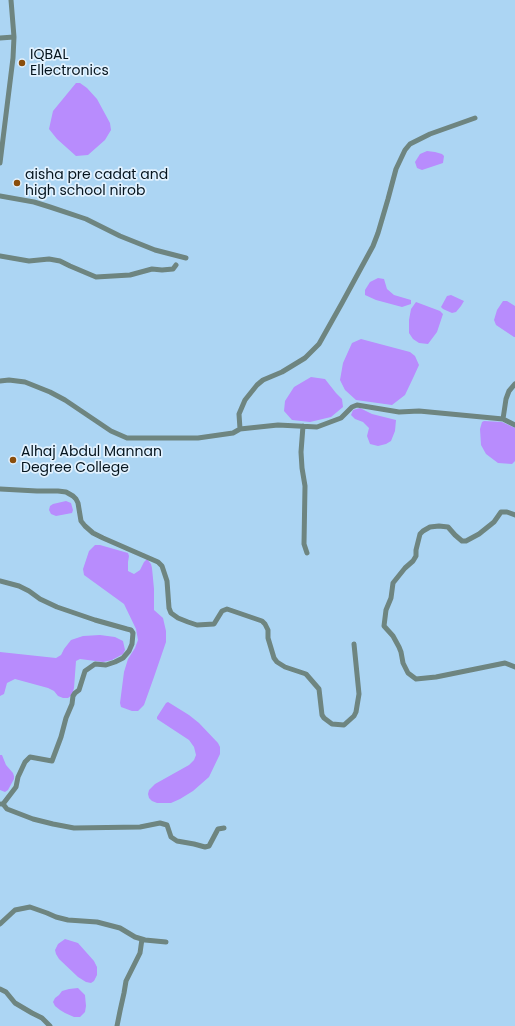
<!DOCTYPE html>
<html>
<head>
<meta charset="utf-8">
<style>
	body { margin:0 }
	canvas { display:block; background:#acd5f3 }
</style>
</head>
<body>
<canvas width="515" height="1026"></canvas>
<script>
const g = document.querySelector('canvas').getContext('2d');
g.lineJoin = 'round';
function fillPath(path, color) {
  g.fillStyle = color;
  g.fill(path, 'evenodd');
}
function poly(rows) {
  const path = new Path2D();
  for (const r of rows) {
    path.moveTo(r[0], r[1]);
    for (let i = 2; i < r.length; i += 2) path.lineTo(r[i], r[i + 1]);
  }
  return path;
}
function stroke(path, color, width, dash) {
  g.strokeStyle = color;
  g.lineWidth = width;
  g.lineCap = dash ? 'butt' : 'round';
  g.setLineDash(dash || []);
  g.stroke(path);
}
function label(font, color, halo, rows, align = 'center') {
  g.font = font + ' Poppins,sans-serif';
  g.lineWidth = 3.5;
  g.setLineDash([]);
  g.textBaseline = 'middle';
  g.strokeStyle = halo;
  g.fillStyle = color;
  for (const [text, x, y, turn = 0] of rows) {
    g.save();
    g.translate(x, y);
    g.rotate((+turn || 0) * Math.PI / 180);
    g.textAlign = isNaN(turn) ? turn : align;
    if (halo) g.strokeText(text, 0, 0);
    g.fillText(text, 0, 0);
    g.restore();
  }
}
const water = poly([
	[76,83,80,83,87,88,97,99,110,123,111,130,105,140,88,155,76,156,57,139,49,129,53,111],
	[427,151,435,152,442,154,444,156,443,163,422,170,417,168,415,162,420,154],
	[378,278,384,279,387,289,394,295,411,300,411,304,402,307,376,300,365,295,365,290,370,282],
	[451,295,464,301,461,306,456,312,452,313,443,309,441,307,447,296],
	[503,301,507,301,515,306,515,337,514,337,496,325,494,320,497,310],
	[416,302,440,311,443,314,437,332,428,344,419,343,413,339,409,333,409,320,411,309],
	[361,339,410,352,415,356,419,365,414,376,405,395,392,405,356,400,345,390,340,380,343,363,352,343],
	[311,377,325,379,336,393,342,399,343,407,331,417,310,422,292,420,284,411,285,401,294,387],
	[360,408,372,414,396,420,395,431,391,441,386,444,378,446,370,444,367,436,369,428,363,422,355,419,351,415,353,410],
	[484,421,502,422,515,428,515,461,512,464,498,463,486,454,481,445,480,429,482,422],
	[66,501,71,503,73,510,72,513,56,516,51,514,49,510,50,506,53,504],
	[95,545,100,545,128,553,129,556,128,562,128,571,134,574,140,570,144,562,147,559,151,564,152,568,154,589,154,610,163,618,166,631,166,642,154,677,144,705,138,711,132,711,121,707,120,703,124,672,128,659,135,648,138,640,136,629,124,604,84,575,83,569,89,551],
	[100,635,115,637,123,641,125,650,123,654,112,660,103,662,80,659,76,661,74,688,72,695,68,698,63,698,58,696,54,691,48,688,15,679,7,683,4,694,0,696,0,652,56,658,61,655,64,649,71,640,83,636],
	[168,702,189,715,199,723,218,743,220,747,220,754,209,777,193,791,180,799,171,803,157,803,152,801,149,798,148,794,149,790,155,784,189,765,194,760,196,755,194,747,189,740,157,719,157,717,166,703],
	[0,755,2,755,6,765,13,773,14,776,14,779,8,790,5,792,0,790],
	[65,939,78,943,94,961,97,967,97,975,94,981,91,983,86,982,78,977,59,959,56,954,55,950,58,944],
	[78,988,85,995,86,1006,85,1012,80,1017,74,1017,65,1013,60,1010,55,1006,53,1002,55,998,59,995,62,991,69,989]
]);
const minor = poly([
	[0,38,14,37],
	[0,163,13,58,14,37,11,0],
	[0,196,34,202,50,207,86,219,120,236,155,250,186,258],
	[0,256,29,261,49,259,60,261,70,266,96,277,130,275,152,269,162,270,173,269,176,265],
	[0,381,9,380,25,382,50,392,65,400,111,431,127,438,198,438,233,433,240,429,278,425,317,427,341,418,352,407,357,405,399,412,419,411,503,419,515,425],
	[503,419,506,399,509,391,515,384],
	[303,426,301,452,302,468,305,486,304,544,307,553],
	[240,429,239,414,245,400,257,385,263,380,282,372,305,358,319,344,342,303,373,246,378,233,388,199,396,169,405,150,410,144,430,134,475,118],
	[0,489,37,491,58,491,66,492,73,496,76,499,78,503,81,521,85,526,93,533,103,538,158,562,162,566,167,581,169,608,171,613,178,618,188,622,197,625,214,624,222,611,227,609,262,621,265,624,268,630,268,638,274,658,277,662,285,667,306,674,319,689,322,715,324,718,332,724,344,725,354,716,356,712,359,694,354,644],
	[515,515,507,512,501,512,494,522,479,534,466,541,462,541,455,535,448,527,439,526,430,527,423,531,420,534,416,550,416,556,413,561,405,568,393,583,391,598,386,610,384,626,393,636,399,647,401,652,403,663,408,673,416,679,436,677,505,663,515,667],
	[0,581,19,586,29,591,40,599,57,607,95,620,127,629,131,630,133,633,132,644,129,651,123,658,115,662,106,665,95,664,85,671,79,690,75,693,73,696,72,704,66,718,61,737,52,761,30,757,25,762,18,777,16,787,3,804],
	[1,804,3,804,7,809,33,819,53,824,74,828,140,827,160,823,167,825,171,837,177,841,194,844,205,847,209,846,218,829,224,828],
	[0,924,15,910,30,907,47,913,56,917,68,920,97,922,120,928,135,937,145,940,166,942],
	[0,989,6,992,15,1003,32,1013,42,1018,50,1026],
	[117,1026,120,1011,124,993,126,981,140,953,142,939]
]);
const markers = [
	[22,63,4,"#8a4e0c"],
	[17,183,4,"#8a4e0c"],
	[13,460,4,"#8a4e0c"]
];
const poiNames = [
	["IQBAL",30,55],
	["Ellectronics",30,71],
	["aisha pre cadat and",25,175],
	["high school nirob",25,191],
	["Alhaj Abdul Mannan",21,452],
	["Degree College",21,468]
];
fillPath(water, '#b88cfd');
stroke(minor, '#6e8580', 5);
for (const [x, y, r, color] of markers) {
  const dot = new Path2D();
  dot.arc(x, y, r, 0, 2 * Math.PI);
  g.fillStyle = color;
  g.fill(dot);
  stroke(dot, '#e2f2ff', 1.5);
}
label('14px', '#06151f', '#e2f2ff', poiNames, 'left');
</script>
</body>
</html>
